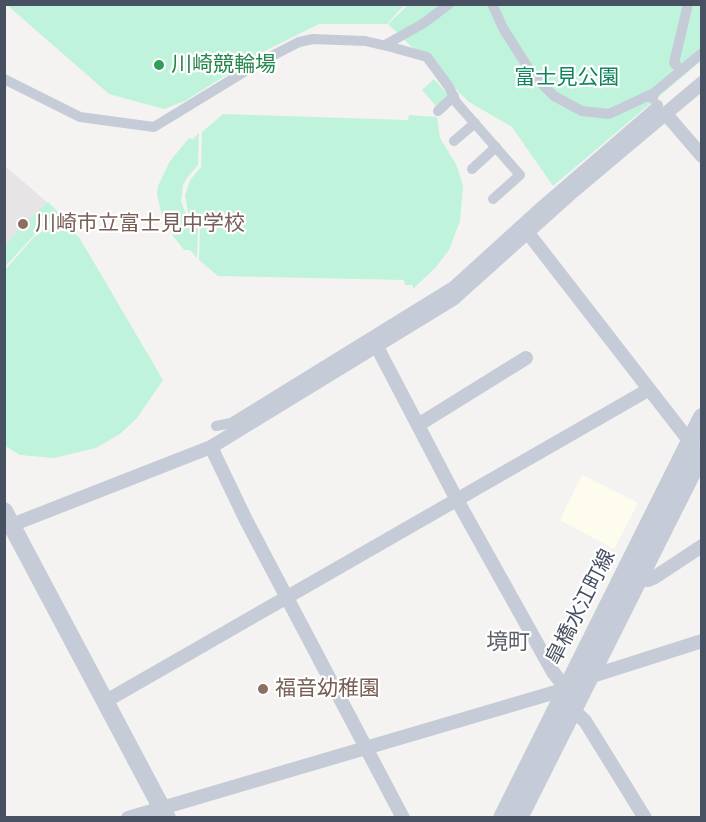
<!DOCTYPE html>
<html>
<head>
<meta charset="utf-8">
<style>
	body { margin:0 }
	#map { position:relative; width:706px; height:822px; overflow:hidden; background:#f5f3f2; font-family:Montserrat,sans-serif }
	canvas { display:block }
	.frame { position:absolute; inset:0; border:6px solid #485162; pointer-events:none }
</style>
</head>
<body>
<div id="map">
<canvas width="706" height="822"></canvas>
<div class="frame"></div>
</div>
<script>
const g = document.querySelector('canvas').getContext('2d');
g.lineJoin = 'round';
function fillPath(path, color) {
  g.fillStyle = color;
  g.fill(path, 'evenodd');
}
function poly(rows) {
  const path = new Path2D();
  for (const r of rows) {
    path.moveTo(r[0], r[1]);
    for (let i = 2; i < r.length; i += 2) path.lineTo(r[i], r[i + 1]);
  }
  return path;
}
function stroke(path, color, width, dash) {
  g.strokeStyle = color;
  g.lineWidth = width;
  g.lineCap = dash ? 'butt' : 'round';
  g.setLineDash(dash || []);
  g.stroke(path);
}
function label(font, color, halo, rows, align = 'center') {
  g.font = font + ' Montserrat,"Noto Sans JP",sans-serif';
  g.lineWidth = 4.5;
  g.setLineDash([]);
  g.textBaseline = 'middle';
  g.strokeStyle = halo;
  g.fillStyle = color;
  for (const [text, x, y, turn = 0] of rows) {
    g.save();
    g.translate(x, y);
    g.rotate((+turn || 0) * Math.PI / 180);
    g.textAlign = isNaN(turn) ? turn : align;
    if (halo) g.strokeText(text, 0, 0);
    g.fillText(text, 0, 0);
    g.restore();
  }
}
const commercial = poly([
	[582,475,638,503,614,549,560,520]
]);
const education = poly([
	[5,166,48,203,5,261]
]);
const green = poly([
	[7,5,404,5,387,24,319,24,261,53,185,101,164,109,109,94],
	[408,5,701,5,701,61,553,186,512,127,469,102,388,24],
	[434,79,448,95,436,106,422,90],
	[223,114,408,120,409,115,437,117,440,138,456,164,463,185,460,221,449,250,436,267,413,289,413,285,405,285,404,280,218,276,199,260,200,226,192,220,188,212,185,196,190,180,201,167,202,132],
	[199,133,198,165,187,178,183,185,181,201,188,219,198,229,197,258,190,250,184,250,173,236,161,212,157,194,158,186,170,161,189,138,193,139],
	[48,202,68,222,51,221,44,224,5,267,5,246,24,224],
	[57,227,69,229,79,237,163,380,137,418,120,434,96,448,54,458,20,455,5,446,4,271,34,237,46,229]
]);
const pedestrian = poly([
	[492,4,503,28,532,74,554,96,582,111,609,114,654,93],
	[385,45,424,23,449,4],
	[681,70,674,63,688,4],
	[4,79,80,117,154,127,262,61,299,42,313,39,365,41,391,47,427,57,449,87,456,102,520,175,493,199],
	[653,99,654,93,702,53],
	[438,111,454,96],
	[454,141,475,123],
	[472,169,496,147],
	[216,426,231,423,453,286,540,207,658,105]
]);
const minor = poly([
	[665,113,702,156],
	[528,233,694,447],
	[376,345,457,500,553,672,566,689,572,709,585,721,645,818],
	[418,425,526,358],
	[211,447,246,520,403,818],
	[4,528,211,447,453,299,570,194,702,83],
	[639,577,648,580,655,577,702,546],
	[106,701,648,390],
	[128,818,566,689,589,677,702,641]
]);
const tertiary = poly([
	[4,511,167,818],
	[502,818,702,417],
	[519,818,702,453]
]);
const markers = [
	[159,65,6,"#2e9e5b"],
	[23,224,6,"#8d6e63"],
	[263,689,6,"#8d6e63"]
];
const leisureNames = [
	["川崎競輪場",171,65]
];
const parkNames = [
	["富士見公園",567,78]
];
const educationNames = [
	["川崎市立富士見中学校",35,224],
	["福音幼稚園",275,689]
];
const streetNames = [
	["皐橋水江町線",581,607,-63]
];
const neighbourhoodNames = [
	["境町",508,643]
];
fillPath(commercial, '#fefced');
fillPath(education, '#e6e4e4');
fillPath(green, '#c0f3dc');
stroke(pedestrian, '#c6ccd7', 10);
stroke(minor, '#c6ccd7', 14);
stroke(tertiary, '#c6ccd7', 18);
for (const [x, y, r, color] of markers) {
  const dot = new Path2D();
  dot.arc(x, y, r, 0, 2 * Math.PI);
  g.fillStyle = color;
  g.fill(dot);
  stroke(dot, '#fff', 2);
}
label('21px', '#27864d', '#fff', leisureNames, 'left');
label('21px', '#11855e', '#fff', parkNames);
label('21px', '#785e54', '#fff', educationNames, 'left');
label('21px', '#485162', '#fff', streetNames);
label('22px', '#5e6168', '#fff', neighbourhoodNames);
</script>
</body>
</html>
